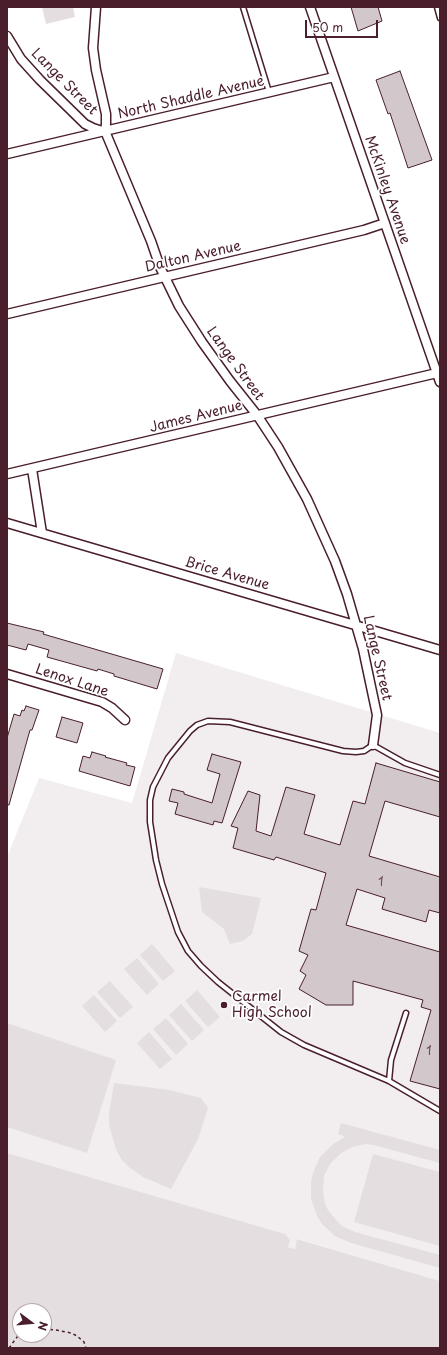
<!DOCTYPE html>
<html>
<head>
<meta charset="utf-8">
<style>
	body { margin:0 }
	#map { position:relative; width:447px; height:1355px; overflow:hidden; background:#fff; font-family:"Playpen Sans",sans-serif }
	canvas { display:block }
	.frame { position:absolute; inset:0; border:8px solid #4a1f2b; pointer-events:none }
	.north { position:absolute; left:12px; top:1303px; width:40px; height:40px; box-sizing:border-box; background:#fff; border:1px solid #b7a5aa; border-radius:50%; rotate:106deg; font-size:11px; font-weight:700; line-height:16px; text-align:center; color:#4a1f2b }
	.north::after { content:''; display:block; margin:auto; width:14px; height:18px; background:#4a1f2b; clip-path:polygon(50% 0,100% 100%,50% 72%,0 100%) }
	.scale { position:absolute; left:305px; top:20px; width:73px; height:18px; box-sizing:border-box; border:2px solid #4a1f2b; border-top:0; padding-left:5px; font-size:12px; line-height:14px; white-space:nowrap; color:#4a1f2b; -webkit-text-stroke:3px #fff; paint-order:stroke }
</style>
</head>
<body>
<div id="map">
<canvas width="447" height="1355"></canvas>
<div class="frame"></div>
<div class="north">N</div>
<div class="scale">50 m</div>
</div>
<script>
const g = document.querySelector('canvas').getContext('2d');
g.lineJoin = 'round';
function fillPath(path, color) {
  g.fillStyle = color;
  g.fill(path, 'evenodd');
}
function poly(rows) {
  const path = new Path2D();
  for (const r of rows) {
    path.moveTo(r[0], r[1]);
    for (let i = 2; i < r.length; i += 2) path.lineTo(r[i], r[i + 1]);
  }
  return path;
}
function stroke(path, color, width, dash) {
  g.strokeStyle = color;
  g.lineWidth = width;
  g.lineCap = dash ? 'butt' : 'round';
  g.setLineDash(dash || []);
  g.stroke(path);
}
function label(font, color, halo, rows, align = 'center') {
  g.font = font + ' "Playpen Sans",sans-serif';
  g.lineWidth = 3.5;
  g.setLineDash([]);
  g.textBaseline = 'middle';
  g.strokeStyle = halo;
  g.fillStyle = color;
  for (const [text, x, y, turn = 0] of rows) {
    g.save();
    g.translate(x, y);
    g.rotate((+turn || 0) * Math.PI / 180);
    g.textAlign = isNaN(turn) ? turn : align;
    if (halo) g.strokeText(text, 0, 0);
    g.fillText(text, 0, 0);
    g.restore();
  }
}
const built = poly([
	[176,653,440,733,440,1281,298,1239,295,1249,288,1247,289,1240,284,1234,7,1153,7,857,39,778,132,803]
]);
const green = poly([
	[42,7,73,7,75,17,46,24],
	[199,887,261,898,252,934,243,941,230,944,224,929,202,912],
	[152,944,175,971,163,981,140,955],
	[137,958,159,984,147,995,124,969],
	[110,981,133,1007,120,1018,97,992],
	[197,990,220,1017,208,1027,185,1001],
	[94,995,117,1021,105,1032,82,1006],
	[181,1004,204,1030,192,1041,169,1015],
	[166,1018,188,1044,176,1055,153,1029],
	[7,1023,116,1060,87,1153,7,1127],
	[149,1032,172,1059,160,1069,137,1043],
	[114,1083,170,1090,201,1098,208,1108,198,1139,171,1189,143,1177,130,1168,121,1159,116,1149,109,1125,109,1113],
	[341,1123,440,1150,440,1163,373,1145,366,1144,352,1147,340,1154,330,1164,324,1176,323,1190,325,1204,328,1210,337,1221,342,1226,355,1232,440,1255,440,1268,351,1243,335,1236,322,1224,317,1216,311,1199,311,1181,313,1173,320,1157,333,1144,345,1137,338,1134],
	[7,1153,285,1234,290,1240,288,1247,295,1249,297,1239,440,1281,440,1348,7,1348],
	[20,1311,44,1311,44,1335,20,1335],
	[373,1154,440,1172,440,1246,354,1222]
]);
const building = poly([
	[351,7,378,7,382,21,358,31,351,7],
	[400,71,432,160,408,168,390,113,388,114,376,80,400,71],
	[7,623,44,632,43,634,163,669,157,689,114,676,114,674,98,669,97,671,47,657,49,650,28,644,26,650,7,645,7,623],
	[26,706,39,710,32,730,30,730,9,805,7,805,7,738,14,714,20,716,22,710,24,711,26,706],
	[62,717,83,723,77,743,56,737,62,717],
	[92,752,106,756,105,757,127,763,126,765,135,767,130,786,79,771,83,756,90,758,92,752],
	[212,754,241,762,222,823,214,821,213,825,175,814,178,803,169,801,172,789,184,792,184,794,212,803,220,774,207,770,212,754],
	[376,763,440,782,440,817,385,801,369,856,440,877,440,913,429,910,426,922,382,909,385,898,357,889,346,925,440,952,440,1089,410,1081,431,1010,421,1007,423,1000,353,981,353,1005,326,1005,299,989,306,975,300,971,308,955,299,951,311,909,316,910,326,873,276,857,274,860,233,848,238,828,231,826,248,791,260,795,256,831,271,836,286,787,315,795,304,834,340,845,353,801,365,804,376,763]
]);
const path = poly([
	[44,1329,56,1330,71,1333,77,1336,84,1342,86,1348],
	[9,1348,20,1333]
]);
const service = poly([
	[243,7,269,92],
	[437,7,440,18],
	[440,775,405,763,373,745,364,751,356,752,343,751,230,722,208,721,197,725,190,731,168,758,153,787,150,800,150,822,156,860,162,884,178,932,188,951,201,966,218,982,281,1032,304,1045,389,1081,440,1111],
	[389,1081,391,1060,406,1013]
]);
const minor = poly([
	[96,7,93,48,96,70,106,114,106,124,105,131],
	[310,7,440,382],
	[7,36,21,59,40,80,85,124,93,128,102,131],
	[105,131,151,241,160,267,179,306,202,342,230,381,257,415,278,447,307,499,335,561,347,594,363,649,377,715,373,745],
	[7,154,334,77],
	[7,314,364,230,385,223],
	[32,469,42,533],
	[7,474,437,373],
	[7,523,440,650],
	[7,674,102,702,112,708,125,720]
]);
const markers = [
	[224,1005,4,"#4a1f2b"]
];
const numberNames = [
	["1",381,883],
	["1",429,1052]
];
const streetNames = [
	["Lange Street",64,82,45],
	["North Shaddle Avenue",191,98,-13],
	["McKinley Avenue",387,190,71],
	["Dalton Avenue",193,257,-13],
	["Lange Street",235,364,54],
	["James Avenue",196,417,-14],
	["Brice Avenue",227,574,16],
	["Lange Street",377,658,77],
	["Lenox Lane",72,681,18]
];
const poiNames = [
	["Carmel",232,997],
	["High School",232,1013]
];
fillPath(built, '#f2eeef');
fillPath(green, '#e5dee0');
fillPath(building, '#d2c7cb');
stroke(building, '#4a1f2b', 1);
stroke(service, '#4a1f2b', 7);
stroke(minor, '#4a1f2b', 11);
stroke(path, '#4a1f2b', 1.5, [3, 3]);
stroke(service, '#fff', 4);
stroke(minor, '#fff', 8);
for (const [x, y, r, color] of markers) {
  const dot = new Path2D();
  dot.arc(x, y, r, 0, 2 * Math.PI);
  g.fillStyle = color;
  g.fill(dot);
  stroke(dot, '#fff', 1.5);
}
label('12px', '#6c4953', null, numberNames);
label('14px', '#4a1f2b', '#fff', streetNames);
label('14px', '#4a1f2b', '#fff', poiNames, 'left');
</script>
</body>
</html>
